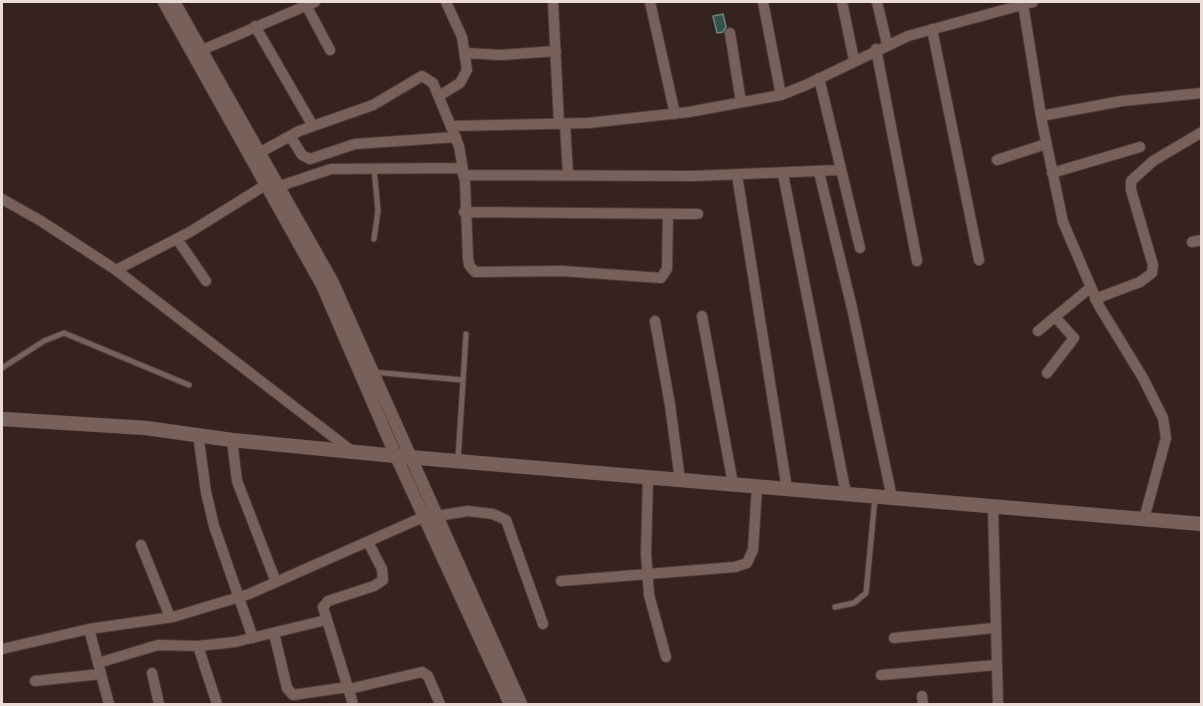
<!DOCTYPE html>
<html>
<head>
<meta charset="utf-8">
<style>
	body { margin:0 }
	#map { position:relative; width:1203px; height:706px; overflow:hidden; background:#36221e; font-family:Roboto,sans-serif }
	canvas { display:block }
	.frame { position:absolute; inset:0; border:3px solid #eadcd9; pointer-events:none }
</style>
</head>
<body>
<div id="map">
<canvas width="1203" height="706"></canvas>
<div class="frame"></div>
</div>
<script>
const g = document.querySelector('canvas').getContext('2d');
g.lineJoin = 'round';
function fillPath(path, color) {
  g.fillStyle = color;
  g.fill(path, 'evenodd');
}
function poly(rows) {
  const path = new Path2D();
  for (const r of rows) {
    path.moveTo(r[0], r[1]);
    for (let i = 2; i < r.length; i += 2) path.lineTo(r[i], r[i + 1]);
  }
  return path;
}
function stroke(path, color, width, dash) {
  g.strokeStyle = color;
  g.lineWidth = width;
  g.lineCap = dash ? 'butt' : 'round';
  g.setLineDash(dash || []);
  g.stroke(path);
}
const building = poly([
	[723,14,726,27,723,32,717,33,713,16,723,14]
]);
const service = poly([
	[374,168,378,211,374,239],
	[2,368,44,341,64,333,189,385],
	[372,372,463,380],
	[458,460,466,334],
	[835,607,854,603,866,593,875,498]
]);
const minor = poly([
	[553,2,559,124],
	[650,2,675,114],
	[763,2,781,95],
	[842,2,854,60],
	[877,2,887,44],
	[1023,4,1042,122,1063,222,1099,306,1143,378,1163,418,1166,438,1144,519],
	[306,5,330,50],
	[255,26,313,126],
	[932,29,979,260],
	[730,33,741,102],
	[876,49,917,261],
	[202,50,315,2],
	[466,53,501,55,556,51],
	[819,78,860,248],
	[439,96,460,83,467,70,462,37,446,2],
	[1041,116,1122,101,1202,93],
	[565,124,568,175],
	[453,126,588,123,689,112,781,95,806,85,908,36,1033,2],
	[290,136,302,155,310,159,355,144,456,137],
	[261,152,299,131,373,105,422,76,433,83,459,146,465,182,468,258,469,265,475,272,562,271,661,278,667,269,668,215],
	[997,160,1046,144],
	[819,172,852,308,892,498],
	[1052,173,1140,147],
	[783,174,846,494],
	[463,175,694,176,840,170],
	[737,175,787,489],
	[280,186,331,169,462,168],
	[2,199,41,221,116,270,353,452],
	[464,212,698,214],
	[177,239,206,281],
	[1192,242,1202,240],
	[116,270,190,232,267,184],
	[1095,299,1140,282,1152,273,1153,265,1131,190,1131,181,1153,161,1202,132],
	[702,316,733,484],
	[655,321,670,405,680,480],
	[1038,331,1090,288],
	[1047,373,1074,338,1055,317],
	[198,434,206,492,214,526,253,638],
	[232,440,237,481,276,582],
	[648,478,646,553,649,595,666,657],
	[993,507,998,704],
	[437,516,468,511,493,514,506,520,543,624],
	[141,545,170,617],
	[561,581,735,567,747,563,753,550,757,487],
	[89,629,109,704],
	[274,633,287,688,293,695,348,687],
	[894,638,994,628],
	[198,646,217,704],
	[2,649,89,629,173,617,249,594,430,514],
	[98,663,158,645,198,646,235,642,326,620],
	[152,673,159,704],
	[881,675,996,665],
	[35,681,101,674],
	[349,689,422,672,428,676,440,704],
	[922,696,923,704],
	[353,704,323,607,328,601,374,586,383,580,382,569,368,542]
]);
const tertiary = poly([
	[164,2,322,285,396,456,510,704],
	[174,2,332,281,521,704]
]);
const secondary = poly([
	[2,419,146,428,232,440,396,456,1202,524]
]);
fillPath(building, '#35504d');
stroke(building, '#698582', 1.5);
stroke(service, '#4e3d39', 7);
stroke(minor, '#4e3d39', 12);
stroke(tertiary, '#4e3d39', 14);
stroke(secondary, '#4e3d39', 15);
stroke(service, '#78605b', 5);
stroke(minor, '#78605b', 10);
stroke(tertiary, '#78605b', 12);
stroke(secondary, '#78605b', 14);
</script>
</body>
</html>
